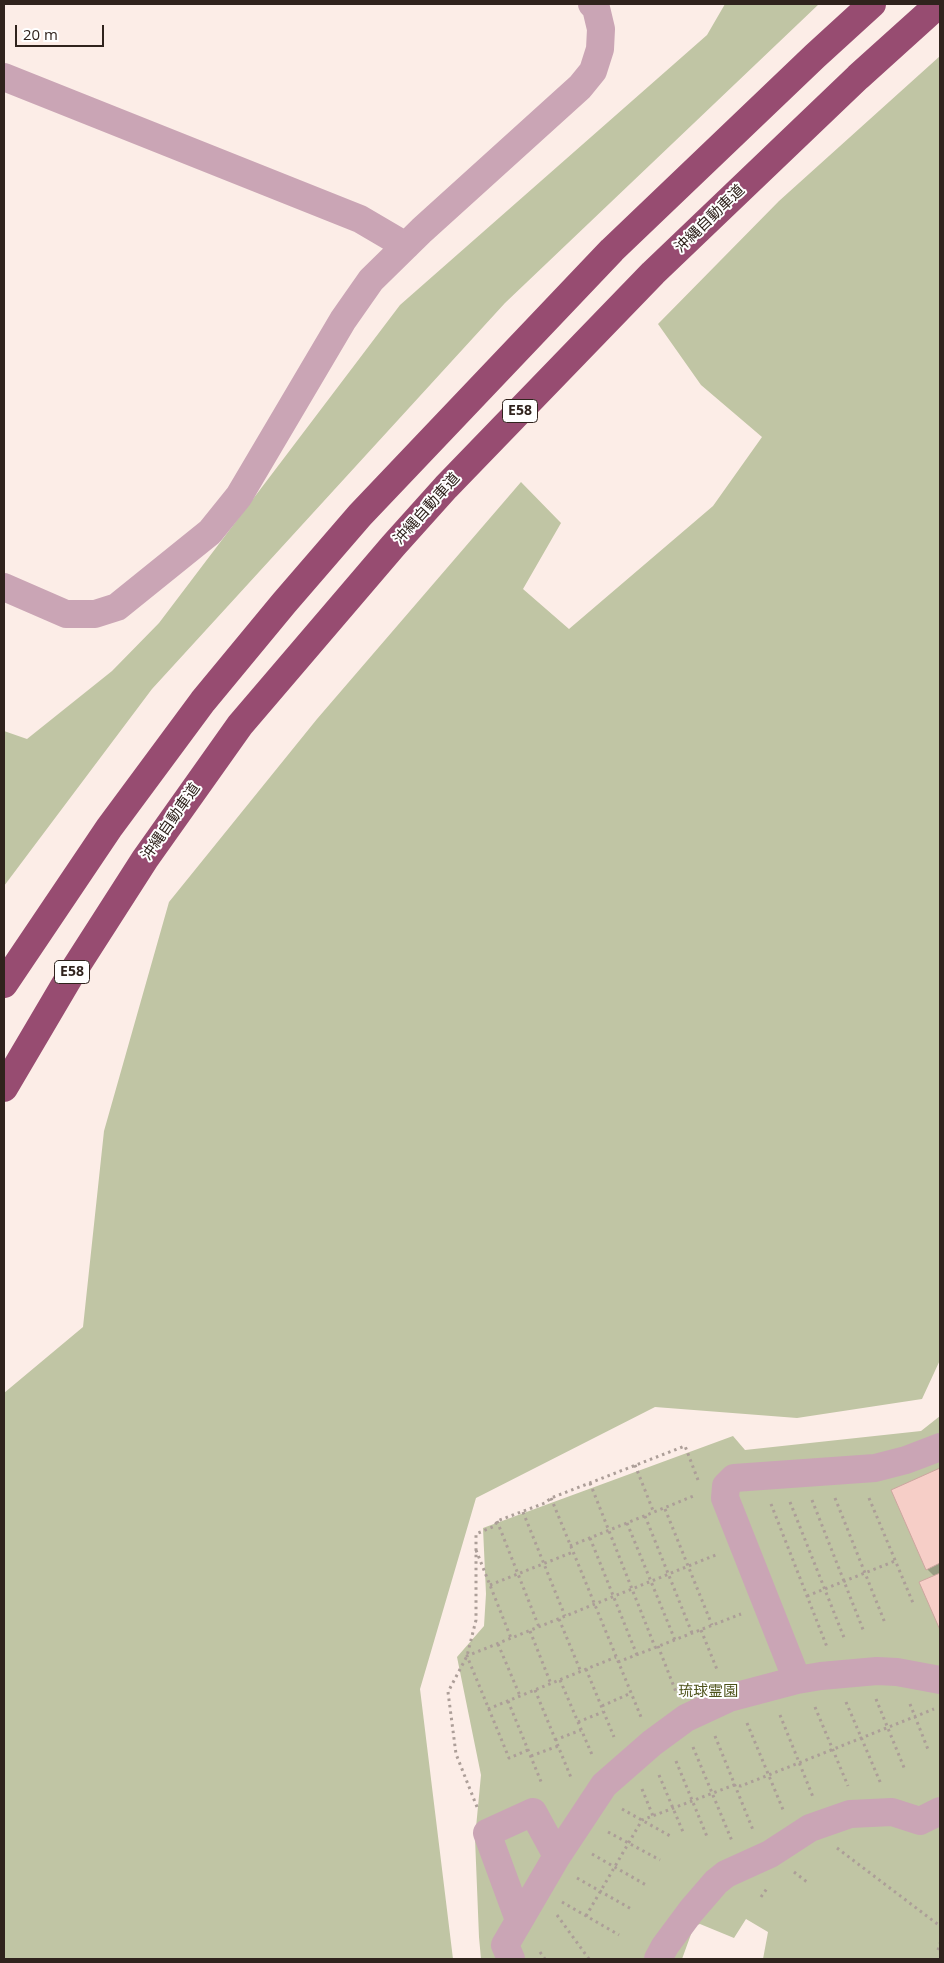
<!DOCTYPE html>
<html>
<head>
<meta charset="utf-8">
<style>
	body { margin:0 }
	#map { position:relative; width:944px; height:1963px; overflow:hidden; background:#fcede7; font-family:"Open Sans",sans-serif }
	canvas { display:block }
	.frame { position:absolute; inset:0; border:5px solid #30231d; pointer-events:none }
	.scale { position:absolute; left:15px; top:25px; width:89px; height:22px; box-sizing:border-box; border:2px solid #30231d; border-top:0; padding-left:6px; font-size:15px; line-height:18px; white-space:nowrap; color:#30231d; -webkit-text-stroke:4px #fff; paint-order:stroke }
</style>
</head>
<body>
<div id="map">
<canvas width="944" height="1963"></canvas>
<div class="frame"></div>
<div class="scale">20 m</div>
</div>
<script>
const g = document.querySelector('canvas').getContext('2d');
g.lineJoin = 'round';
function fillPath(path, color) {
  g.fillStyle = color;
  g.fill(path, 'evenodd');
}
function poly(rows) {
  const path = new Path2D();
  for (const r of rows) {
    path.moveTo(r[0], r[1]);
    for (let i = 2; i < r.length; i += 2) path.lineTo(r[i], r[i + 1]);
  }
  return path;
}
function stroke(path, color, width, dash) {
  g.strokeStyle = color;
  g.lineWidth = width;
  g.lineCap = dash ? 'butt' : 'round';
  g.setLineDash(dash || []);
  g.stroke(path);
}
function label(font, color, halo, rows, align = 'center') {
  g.font = font + ' "Open Sans","Noto Sans JP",sans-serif';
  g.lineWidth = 4;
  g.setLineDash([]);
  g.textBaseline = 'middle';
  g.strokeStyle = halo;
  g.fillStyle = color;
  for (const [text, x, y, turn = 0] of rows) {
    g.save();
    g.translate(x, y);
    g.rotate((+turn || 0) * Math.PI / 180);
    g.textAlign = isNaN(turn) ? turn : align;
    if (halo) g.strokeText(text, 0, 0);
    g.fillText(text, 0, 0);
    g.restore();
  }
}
const green = poly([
	[725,4,819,4,505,303,152,689,4,886,4,731,27,739,112,671,159,623,400,305,707,35],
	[940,56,940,1360,922,1399,797,1418,655,1407,476,1498,420,1689,453,1959,4,1959,4,1393,83,1327,104,1131,169,902,317,719,521,482,561,523,523,589,569,629,713,506,762,437,701,385,658,324,779,201],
	[940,1416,940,1959,763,1959,768,1932,746,1919,734,1938,700,1924,694,1926,682,1959,481,1959,479,1937,475,1838,481,1775,457,1657,484,1626,486,1594,483,1528,733,1436,745,1450,921,1431]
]);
const shadow = poly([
	[940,1470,940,1627,921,1583,935,1577,927,1569]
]);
const building = poly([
	[940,1468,940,1563,926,1570,891,1490,940,1468],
	[940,1573,940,1630,919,1582,940,1573]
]);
const path = poly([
	[635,1465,654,1513],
	[590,1483,655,1647],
	[551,1498,641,1717],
	[835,1498,885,1623],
	[869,1498,913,1603],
	[812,1500,864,1632],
	[790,1502,845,1640],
	[771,1504,827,1647],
	[665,1509,712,1625],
	[523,1512,565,1616],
	[645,1516,692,1633],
	[497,1521,539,1627],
	[627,1523,675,1640],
	[590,1538,637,1655],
	[570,1546,696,1495],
	[476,1550,511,1638],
	[490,1585,573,1552],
	[807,1596,895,1561],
	[559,1619,581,1672],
	[701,1630,718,1672],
	[530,1631,551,1684],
	[498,1644,520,1696],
	[658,1646,676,1692],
	[618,1662,741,1614],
	[586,1669,614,1737],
	[560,1680,593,1757],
	[535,1690,572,1780],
	[876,1699,905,1770],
	[508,1701,542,1784],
	[846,1702,881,1784],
	[910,1704,929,1752],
	[602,1706,631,1693],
	[815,1707,848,1786],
	[488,1709,616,1657],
	[780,1715,813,1797],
	[578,1722,603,1712],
	[747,1723,784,1812],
	[715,1736,753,1830],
	[555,1740,581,1730],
	[693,1747,732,1841],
	[528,1750,509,1758,467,1656,718,1554],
	[531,1756,558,1746],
	[676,1761,708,1839],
	[659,1775,683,1832],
	[642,1789,653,1816],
	[477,1807,456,1754,448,1692,467,1656,476,1620,476,1534,495,1526,497,1521,545,1503,551,1498,685,1446,698,1480],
	[622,1809,672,1837],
	[608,1832,660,1860],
	[837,1848,940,1926],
	[592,1854,646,1885],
	[794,1872,807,1882],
	[577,1878,633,1910],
	[761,1897,768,1887],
	[562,1902,619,1935],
	[557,1915,589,1959],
	[586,1916,642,1820,734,1785,741,1786,934,1709],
	[938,1950,940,1943],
	[540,1952,545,1959]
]);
const minor = poly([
	[4,77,360,219,406,246],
	[4,587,66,614,95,614,117,607,210,532,239,496,343,320,371,280,422,230,580,87,593,71,600,49,601,29,596,8,592,4],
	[797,1680,725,1498,726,1486,734,1478,875,1468,906,1460,940,1447],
	[519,1920,487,1833,533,1812,557,1856],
	[511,1959,505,1945,557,1856,604,1785,652,1743,686,1718,729,1698,797,1680,821,1676,877,1671,897,1672,940,1680],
	[658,1959,665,1946,691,1911,716,1882,726,1874,770,1854,810,1828,850,1814,892,1812,920,1821,940,1811]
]);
const highway = poly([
	[4,984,109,828,203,701,284,603,360,515,612,250,815,56,872,4],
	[4,1088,70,976,145,859,240,725,393,546,446,487,653,273,858,77,939,4]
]);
const shields = [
	[520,411,35],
	[72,972,35]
];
const shieldNames = [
	["E58",520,411],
	["E58",72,972]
];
const streetNames = [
	["沖縄自動車道",710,219,-44],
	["沖縄自動車道",427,509,-48],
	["沖縄自動車道",171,822,-55]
];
const parkNames = [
	["琉球霊園",708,1692]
];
fillPath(green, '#c0c5a4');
fillPath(shadow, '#0003');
fillPath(building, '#f6cec7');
stroke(building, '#cca69f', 1);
stroke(path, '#ac9e98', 3, [2.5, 4]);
stroke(minor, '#caa5b5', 28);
stroke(highway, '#974c71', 28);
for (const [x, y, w] of shields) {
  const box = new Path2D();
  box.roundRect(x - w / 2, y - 11.5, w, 23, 4);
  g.fillStyle = '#fff';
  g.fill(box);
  stroke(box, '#30231d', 1);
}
label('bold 14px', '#30231d', null, shieldNames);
label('15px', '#30231d', '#fff', streetNames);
label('15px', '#4d521a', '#fff', parkNames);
</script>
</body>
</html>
